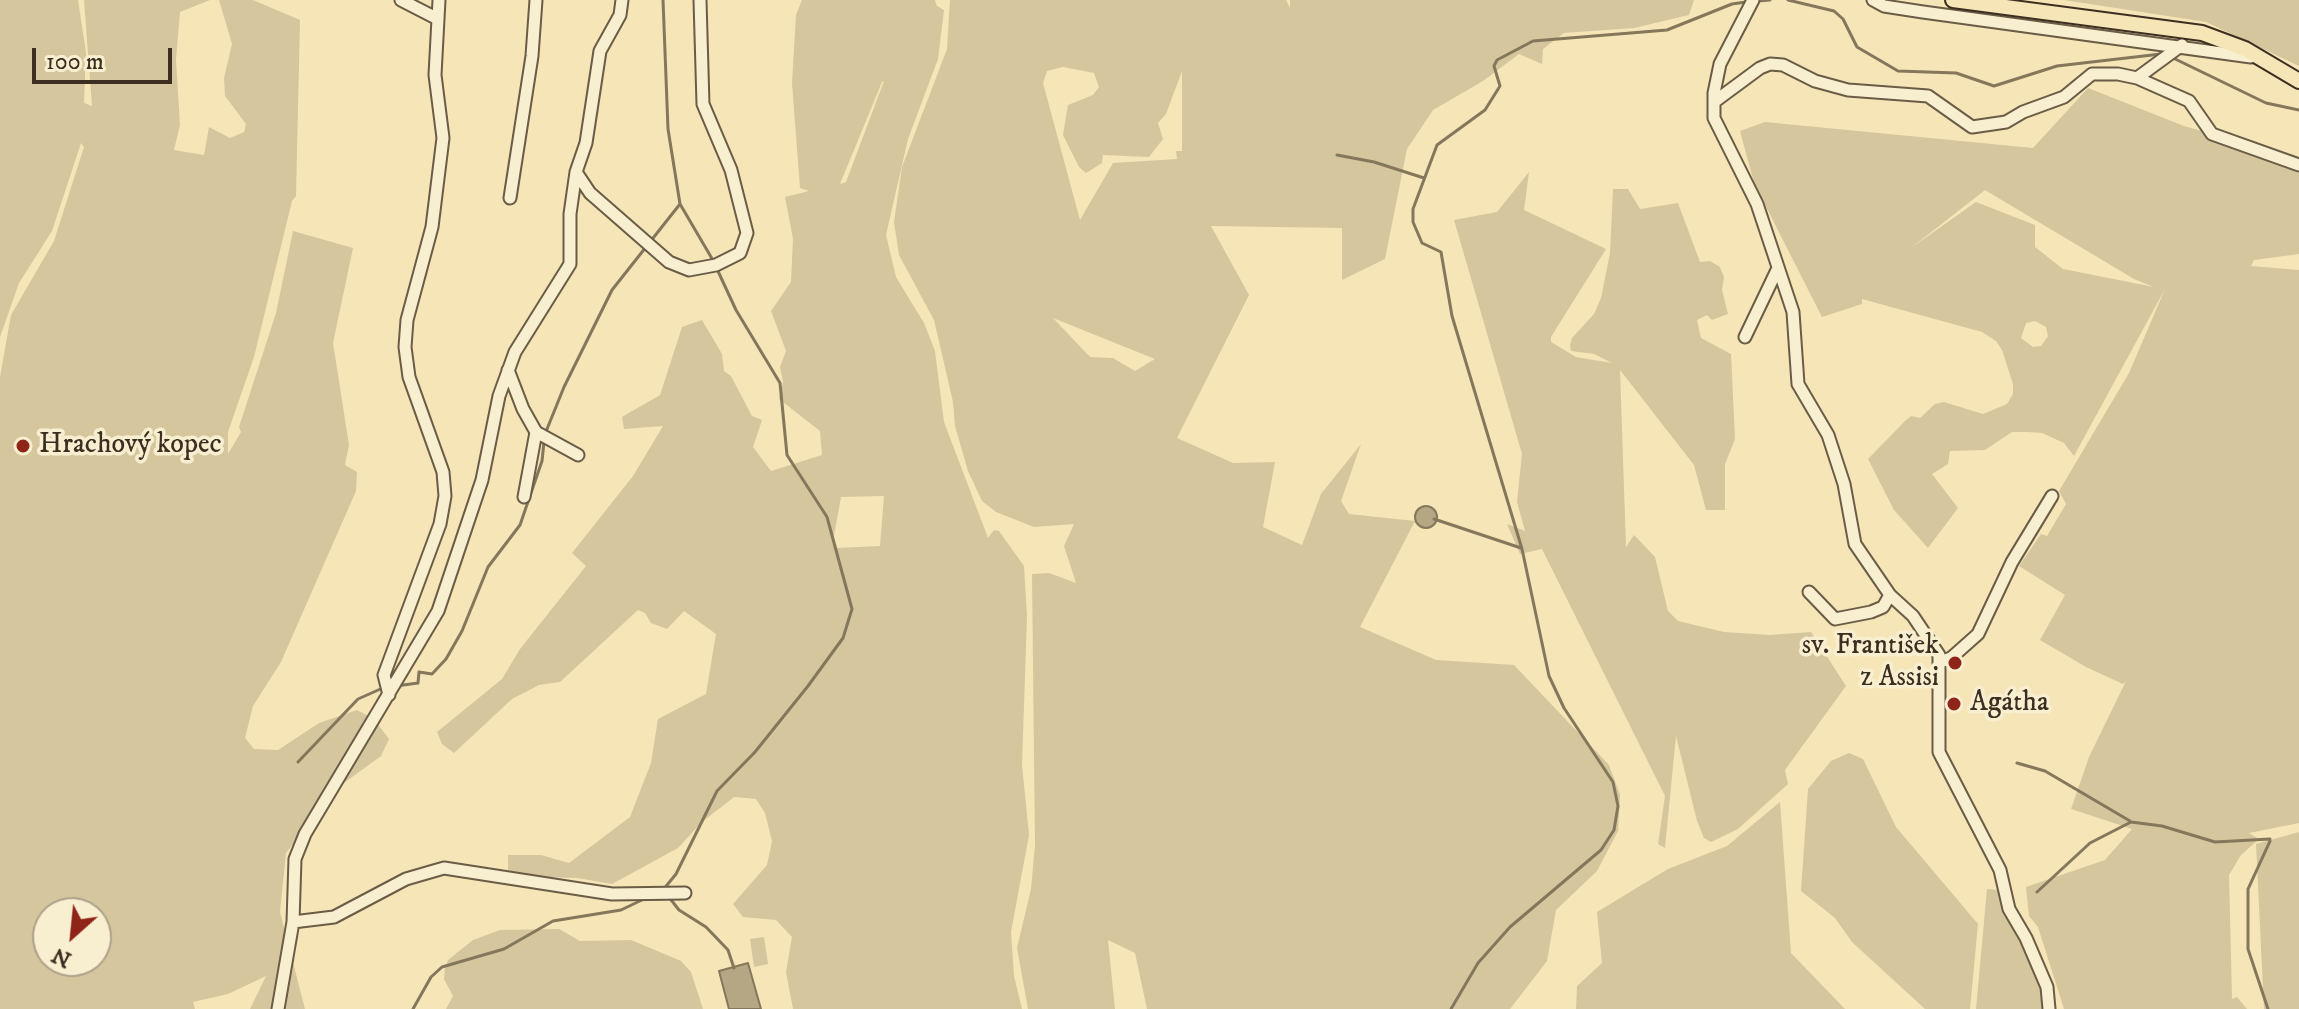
<!DOCTYPE html>
<html>
<head>
<meta charset="utf-8">
<style>
	body { margin:0 }
	#map { position:relative; width:2299px; height:1009px; overflow:hidden; background:#f5e5b7; font-family:"IM FELL DW Pica",serif }
	canvas { display:block }
	.north { position:absolute; left:32px; top:897px; width:80px; height:80px; box-sizing:border-box; background:#f8eed0; border:2px solid #ada18a; border-radius:50%; rotate:207deg; font-size:22px; font-weight:700; line-height:32px; text-align:center; color:#3c2e21 }
	.north::after { content:''; display:block; margin:auto; width:28px; height:36px; background:#8f2418; clip-path:polygon(50% 0,100% 100%,50% 72%,0 100%) }
	.scale { position:absolute; left:32px; top:48px; width:140px; height:36px; box-sizing:border-box; border:4px solid #3c2e21; border-top:0; padding-left:10px; font-size:24px; line-height:28px; white-space:nowrap; color:#3c2e21; -webkit-text-stroke:6px #f8eed0; paint-order:stroke }
</style>
</head>
<body>
<div id="map">
<canvas width="2299" height="1009"></canvas>
<div class="north">N</div>
<div class="scale">100 m</div>
</div>
<script>
const g = document.querySelector('canvas').getContext('2d');
g.lineJoin = 'round';
function fillPath(path, color) {
  g.fillStyle = color;
  g.fill(path, 'evenodd');
}
function poly(rows) {
  const path = new Path2D();
  for (const r of rows) {
    if (r.length === 3) {
      path.moveTo(r[0] + r[2], r[1]);
      path.arc(r[0], r[1], r[2], 0, 2 * Math.PI);
      continue;
    }
    path.moveTo(r[0], r[1]);
    for (let i = 2; i < r.length; i += 2) path.lineTo(r[i], r[i + 1]);
  }
  return path;
}
function stroke(path, color, width, dash) {
  g.strokeStyle = color;
  g.lineWidth = width;
  g.lineCap = dash ? 'butt' : 'round';
  g.setLineDash(dash || []);
  g.stroke(path);
}
function label(font, color, halo, rows, align = 'center') {
  g.font = font + ' "IM FELL DW Pica",serif';
  g.lineWidth = 7;
  g.setLineDash([]);
  g.textBaseline = 'middle';
  g.strokeStyle = halo;
  g.fillStyle = color;
  for (const [text, x, y, turn = 0] of rows) {
    g.save();
    g.translate(x, y);
    g.rotate((+turn || 0) * Math.PI / 180);
    g.textAlign = isNaN(turn) ? turn : align;
    if (halo) g.strokeText(text, 0, 0);
    g.fillText(text, 0, 0);
    g.restore();
  }
}
const green = poly([
	[0,0,78,0,86,53,84,103,92,106,84,0,210,0,180,12,176,60,180,125,174,150,204,155,209,127,230,138,244,132,246,124,225,96,224,78,232,44,219,0,253,0,300,20,296,196,292,201,254,357,228,432,228,454,241,432,239,427,276,313,293,231,353,248,333,343,349,445,345,465,357,472,356,491,281,662,253,706,245,738,254,749,278,750,319,723,357,710,374,719,389,739,381,756,337,788,286,853,280,912,305,1009,250,1009,266,976,228,994,193,1002,195,1009,0,1009,0,377,11,315,54,241,84,147,81,143,52,231,19,283,0,337],
	[48,913,96,913,96,961,48,961],
	[802,0,935,0,937,6,944,10,938,59,908,139,886,235,896,277,924,323,935,351,944,422,988,538,994,530,999,531,1024,566,1027,616,1022,765,1029,835,1011,932,1014,976,1022,1009,793,1009,786,972,792,937,776,920,743,917,733,904,767,865,772,841,765,813,756,799,734,797,702,822,678,848,612,884,577,878,508,876,508,855,541,855,569,863,630,817,651,763,658,719,706,694,716,634,684,611,667,629,651,623,645,613,638,610,560,682,539,685,512,699,454,753,442,744,437,732,502,679,520,649,586,566,572,553,633,476,663,426,624,429,622,417,660,395,682,327,702,320,722,354,724,371,731,376,752,416,762,420,753,447,771,471,822,455,820,431,779,399,783,382,780,367,786,351,771,311,791,282,793,239,785,197,809,191,800,188,792,83,796,15],
	[884,81,846,182,840,184,882,82],
	[884,496,880,546,837,548,833,541,841,497],
	[950,0,1286,0,1290,8,1290,0,1694,0,1689,15,1634,28,1564,33,1543,49,1542,64,1519,54,1483,81,1433,110,1407,149,1385,259,1342,280,1342,228,1211,226,1249,295,1177,438,1233,463,1275,462,1263,527,1302,545,1321,494,1361,444,1341,501,1349,514,1415,521,1360,627,1436,660,1514,665,1609,765,1620,795,1618,831,1597,871,1556,910,1547,961,1510,1009,1147,1009,1135,953,1108,940,1115,1009,1028,1009,1017,948,1031,889,1035,845,1032,574,1049,573,1076,583,1064,546,1074,524,1034,527,996,512,982,501,968,471,955,426,953,402,934,320,899,255,894,222,902,167,947,49],
	[1063,67,1094,73,1099,87,1093,95,1068,105,1063,135,1079,167,1086,173,1102,163,1103,155,1149,157,1163,139,1158,123,1166,114,1182,71,1182,151,1176,151,1177,159,1113,163,1080,220,1043,83,1047,71],
	[1053,318,1155,359,1135,371,1113,358,1090,357],
	[2064,0,2299,0,2299,66,2206,22],
	[2088,88,2184,126,2299,158,2299,254,2254,260,2251,266,2299,270,2299,823,2249,833,2259,839,2241,855,2229,875,2232,999,2237,997,2247,1009,2064,1009,2038,927,2029,916,2026,887,2105,860,2132,829,2071,809,2089,757,2126,681,2123,684,2086,667,2040,640,2065,595,2019,566,2041,534,2047,536,2066,504,2059,491,2129,373,2165,289,2074,456,2064,443,2042,433,2027,432,2012,432,1985,450,1950,451,1948,464,1932,474,1958,508,1928,548,1894,510,1868,459,1905,421,1911,416,1920,418,1935,404,1944,402,1983,414,2007,404,2013,394,2013,384,2002,350,1996,341,1982,332,1862,299,1862,304,1822,317,1754,183,1740,131,1765,122,2033,148],
	[1985,190,2134,279,2154,287,2063,269,2035,247,2035,225,1976,202,1911,248],
	[2035,321,2046,327,2048,336,2041,346,2033,347,2021,338,2026,323],
	[1529,172,1524,210,1606,249,1551,337,1551,342,1576,357,1612,363,1594,354,1571,351,1570,345,1572,338,1594,314,1601,298,1610,253,1613,189,1628,189,1640,209,1678,203,1700,262,1710,261,1720,267,1724,277,1722,290,1728,314,1712,320,1707,315,1697,320,1701,338,1731,354,1735,439,1725,464,1725,510,1706,510,1694,465,1620,370,1626,547,1634,535,1655,557,1668,611,1678,621,1724,632,1770,635,1811,632,1846,686,1785,770,1788,784,1738,829,1711,842,1704,838,1697,821,1676,736,1665,848,1658,844,1665,796,1542,549,1520,554,1507,524,1525,531,1517,502,1522,454,1454,220,1497,212],
	[1849,753,1863,759,1896,827,1978,924,1970,1009,1925,1009,1852,942,1835,918,1801,891,1808,789,1831,761],
	[1780,802,1791,953,1845,1009,1576,1009,1577,986,1602,963,1597,912,1668,869,1727,846],
	[2299,832,2299,1009,2264,1009,2256,844],
	[1987,889,1999,890,2039,980,2044,1009,1976,1009],
	[559,929,580,941,631,940,681,961,691,972,703,1009,446,1009,453,996,444,979,445,968,448,960,473,940,500,930],
	[764,937,768,964,754,967,750,939]
]);
const water = poly([
	[1426,517,11],
	[748,963,761,1009,729,1009,719,971,748,963]
]);
const stream = poly([
	[663,0,668,129,680,204,714,262],
	[1788,0,1834,11,1843,19,1857,47,1898,71,1956,73,1994,86,2057,66,2161,54],
	[1758,1,1770,0],
	[2171,57,2266,103,2299,110],
	[1337,155,1374,162,1424,178],
	[545,434,564,387,612,290,680,204],
	[1434,519,1521,548],
	[396,686,418,683,419,672,432,674,446,659,462,631,488,567,520,525,542,461,544,442],
	[298,762,358,699,385,687],
	[2017,763,2045,771,2130,821],
	[663,890,676,874,717,791,755,752,808,686,843,638,852,609,827,517,787,455,780,383,736,310,717,269],
	[2037,892,2090,843,2131,822,2162,826,2215,842,2270,839],
	[668,896,679,910,706,927,728,950,734,968],
	[413,1009,431,977,442,967,504,949,553,921,621,910,644,899],
	[1451,1009,1478,963,1510,927,1601,850,1614,830,1618,806,1613,782,1564,708,1549,676,1522,549,1452,316,1441,252,1422,243,1413,222,1413,209,1437,145,1485,110,1500,86,1494,66,1497,60,1533,41,1667,30,1732,4,1746,2],
	[2268,1009,2248,949,2248,889,2270,841]
]);
const minor = poly([
	[401,0,438,19],
	[1753,0,1720,64,1714,93,1714,118,1757,204,1793,312,1798,384,1828,435,1844,484,1855,544,1890,595,1883,607,1871,612,1835,619,1809,592],
	[1873,0,1884,6,1923,12,2251,57],
	[2137,78,2182,45],
	[1714,102,1760,68,1770,64,1783,65,1815,81,1848,90,1928,96,1972,127,2006,122,2023,112,2064,97,2092,74,2118,74,2137,78,2189,101,2212,134,2299,165],
	[576,172,590,193,669,262,689,270,716,265,740,253,747,233,731,170,703,104,700,0],
	[510,198,532,56,536,0],
	[1745,337,1777,270],
	[508,370,523,409,536,432,578,455],
	[524,497,536,432],
	[1890,595,1913,616,1939,655,1939,752,2000,870,2009,909,2026,938,2047,987,2049,1009],
	[1940,662,1951,658,1978,634,2012,562,2052,496],
	[389,695,384,675,440,524,445,496,443,472,409,377,405,347,407,320,432,227,443,138,435,75,439,0],
	[293,922,334,917,406,879,444,868,612,894,685,893],
	[278,1009,293,922,295,859,305,834,438,611,482,480,499,396,515,352,570,264,570,214,576,172,586,143,600,51,620,15,622,0]
]);
const major = poly([
	[1953,0,2202,33,2245,49,2299,81]
]);
const markers = [
	[23,446,8,"#8f2418"],
	[1955,663,8,"#8f2418"],
	[1954,704,8,"#8f2418"]
];
const poiNames = [
	["Hrachový kopec",39,446],
	["sv. František",1939,647,"right"],
	["z Assisi",1939,679,"right"],
	["Agátha",1970,704]
];
fillPath(green, '#d6c69e');
fillPath(water, '#b6a784');
stroke(water, '#85775c', 2);
stroke(stream, '#85775c', 3);
stroke(minor, '#6a5c46', 15);
stroke(major, '#3c2e21', 18);
stroke(minor, '#f8eed0', 11);
stroke(major, '#f5e5b7', 14);
for (const [x, y, r, color] of markers) {
  const dot = new Path2D();
  dot.arc(x, y, r, 0, 2 * Math.PI);
  g.fillStyle = color;
  g.fill(dot);
  stroke(dot, '#f8eed0', 3);
}
label('28px', '#3c2e21', '#f8eed0', poiNames, 'left');
</script>
</body>
</html>
